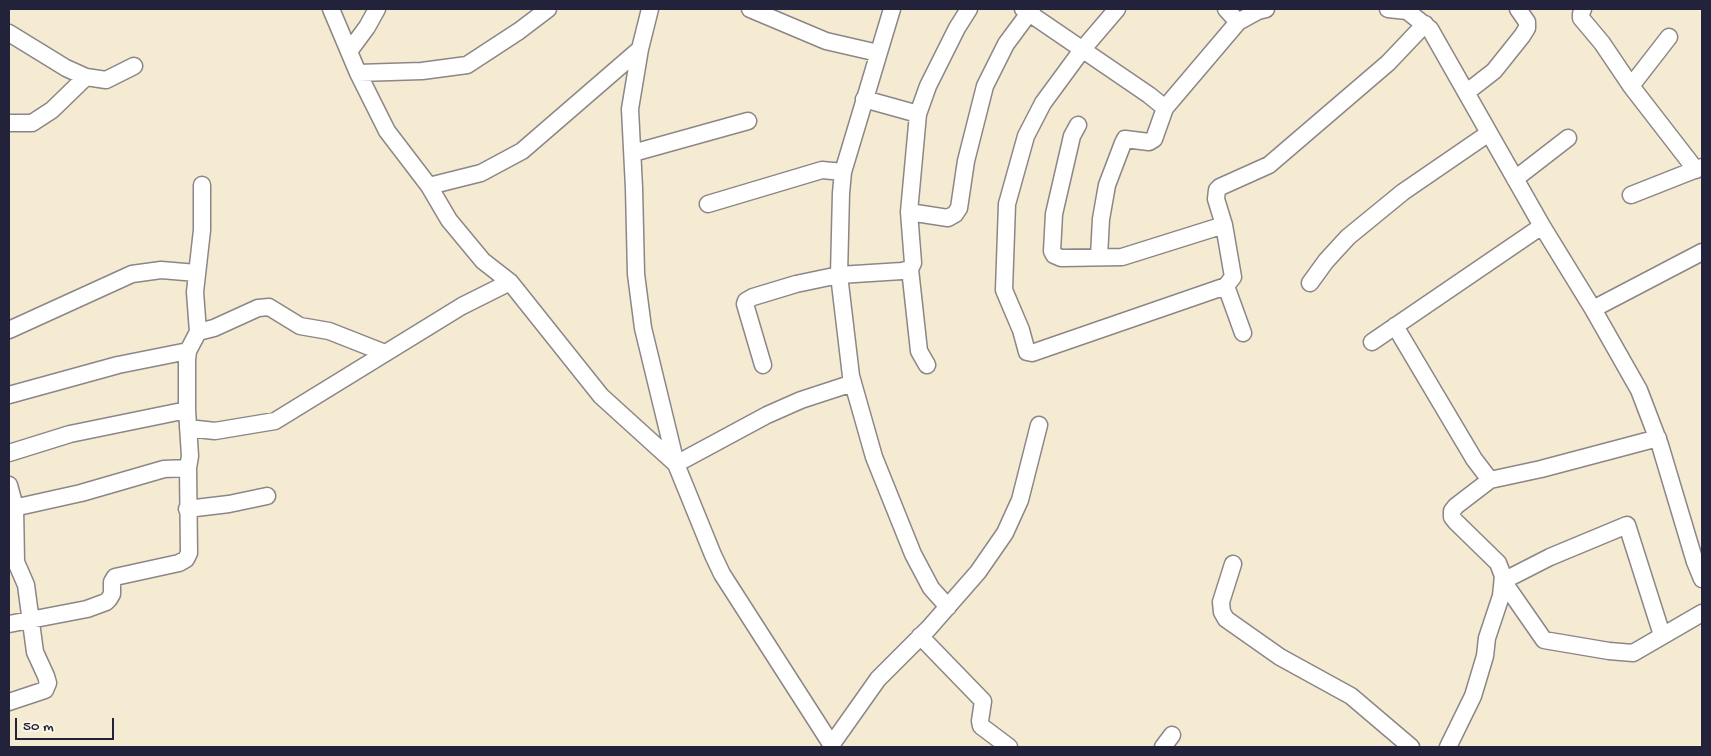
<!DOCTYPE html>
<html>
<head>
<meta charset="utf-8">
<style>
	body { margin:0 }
	#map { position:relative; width:1711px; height:756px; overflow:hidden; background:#f5ead2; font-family:"Gochi Hand",sans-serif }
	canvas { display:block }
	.frame { position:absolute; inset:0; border:10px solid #22223b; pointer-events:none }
	.scale { position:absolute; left:15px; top:718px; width:99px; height:22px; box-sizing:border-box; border:2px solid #22223b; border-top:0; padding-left:6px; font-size:15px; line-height:18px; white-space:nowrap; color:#22223b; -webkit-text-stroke:4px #fcf5e5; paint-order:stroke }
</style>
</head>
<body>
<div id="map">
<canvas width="1711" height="756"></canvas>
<div class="frame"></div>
<div class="scale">50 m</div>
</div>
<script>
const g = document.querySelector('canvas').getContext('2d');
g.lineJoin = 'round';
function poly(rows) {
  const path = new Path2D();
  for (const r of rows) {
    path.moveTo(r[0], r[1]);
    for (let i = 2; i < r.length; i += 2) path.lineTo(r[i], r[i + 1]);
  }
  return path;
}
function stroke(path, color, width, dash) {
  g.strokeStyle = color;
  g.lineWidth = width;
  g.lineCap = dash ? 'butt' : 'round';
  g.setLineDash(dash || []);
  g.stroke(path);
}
const minor = poly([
	[331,9,358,73,387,131,429,186,449,220,483,261,510,282,601,396,676,464,767,415,801,400,853,383],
	[650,9,640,49,630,109,634,188,636,274,643,328,676,464,713,555,722,574,833,747],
	[750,9,826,41,878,53],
	[892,9,843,172,841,193,839,275,851,376,874,457,913,554,931,588,948,607],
	[1023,9,1149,95,1165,108,1238,22,1258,11,1266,9],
	[1117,9,1082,50,1043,103,1026,136,1007,204,1004,290,1021,330,1027,352,1032,353,1226,286,1233,277,1224,225,1216,199,1217,190,1220,187,1269,165,1388,63,1425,24],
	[1226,9,1238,22],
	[1388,9,1407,11,1430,29,1542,226,1593,309,1639,390,1660,445,1695,562,1702,579],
	[1583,9,1581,14,1581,18,1602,43,1631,86,1696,170],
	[9,33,66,68,86,77,106,80,134,66],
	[350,50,367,27,377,9],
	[358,73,422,71,467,65,519,31,548,9],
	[1631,86,1669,37],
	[1467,92,1494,71,1522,36,1527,28,1527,22,1518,9],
	[864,99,918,114],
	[9,123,32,123,52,110,86,77],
	[1078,125,1072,136,1054,214,1052,251,1054,255,1061,258,1122,257,1224,225],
	[633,153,748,121],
	[1515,179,1568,138],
	[429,186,481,173,522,151,640,49],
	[1631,195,1702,167],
	[708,204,822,170,843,172],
	[909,212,918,114,928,86,957,28,969,9],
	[1099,256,1101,219,1107,185,1123,143,1125,139,1149,142,1154,139,1165,108],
	[910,269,919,351,927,365],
	[1310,283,1326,261,1348,237,1403,192,1489,133],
	[1226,286,1243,333],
	[1593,309,1702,252],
	[1395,326,1474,459,1490,480],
	[9,330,132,274,161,270,197,273],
	[198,332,195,292,202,230,202,185],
	[1372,342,1542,226],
	[763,365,745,304,746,301,753,297,796,284,839,275,902,271,910,269,913,263,909,212,948,218,955,214,959,208,966,161,985,86,1006,44,1032,9],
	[9,395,118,365,188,351],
	[188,428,215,431,275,421,462,306,510,282],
	[9,453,70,434,187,410],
	[9,485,15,507,16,562,26,585,35,652,46,676,48,683,45,690,9,702],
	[9,509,81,493,164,469,188,468,190,456,187,410,187,360,188,351,198,332,214,328,258,308,269,307,300,326,329,331,385,353],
	[187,509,229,504,267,496],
	[1233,564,1221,602,1222,612,1226,619,1280,657,1351,696,1411,747],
	[9,624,87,609,106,602,109,599,112,594,112,582,115,577,179,563,186,559,189,553,188,468],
	[1662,635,1627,525,1550,557,1503,581,1544,640,1609,651,1633,653,1702,613],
	[920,636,983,701,980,721,981,726,1009,747],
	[832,744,878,679,929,628,978,572,1005,533,1020,500,1039,425],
	[1163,747,1172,735],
	[1448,747,1473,696,1485,656,1487,638,1501,596,1503,576,1498,563,1456,522,1452,517,1452,511,1456,506,1490,480,1541,469,1658,438]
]);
stroke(minor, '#8c8686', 19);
stroke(minor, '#fff', 16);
</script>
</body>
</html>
